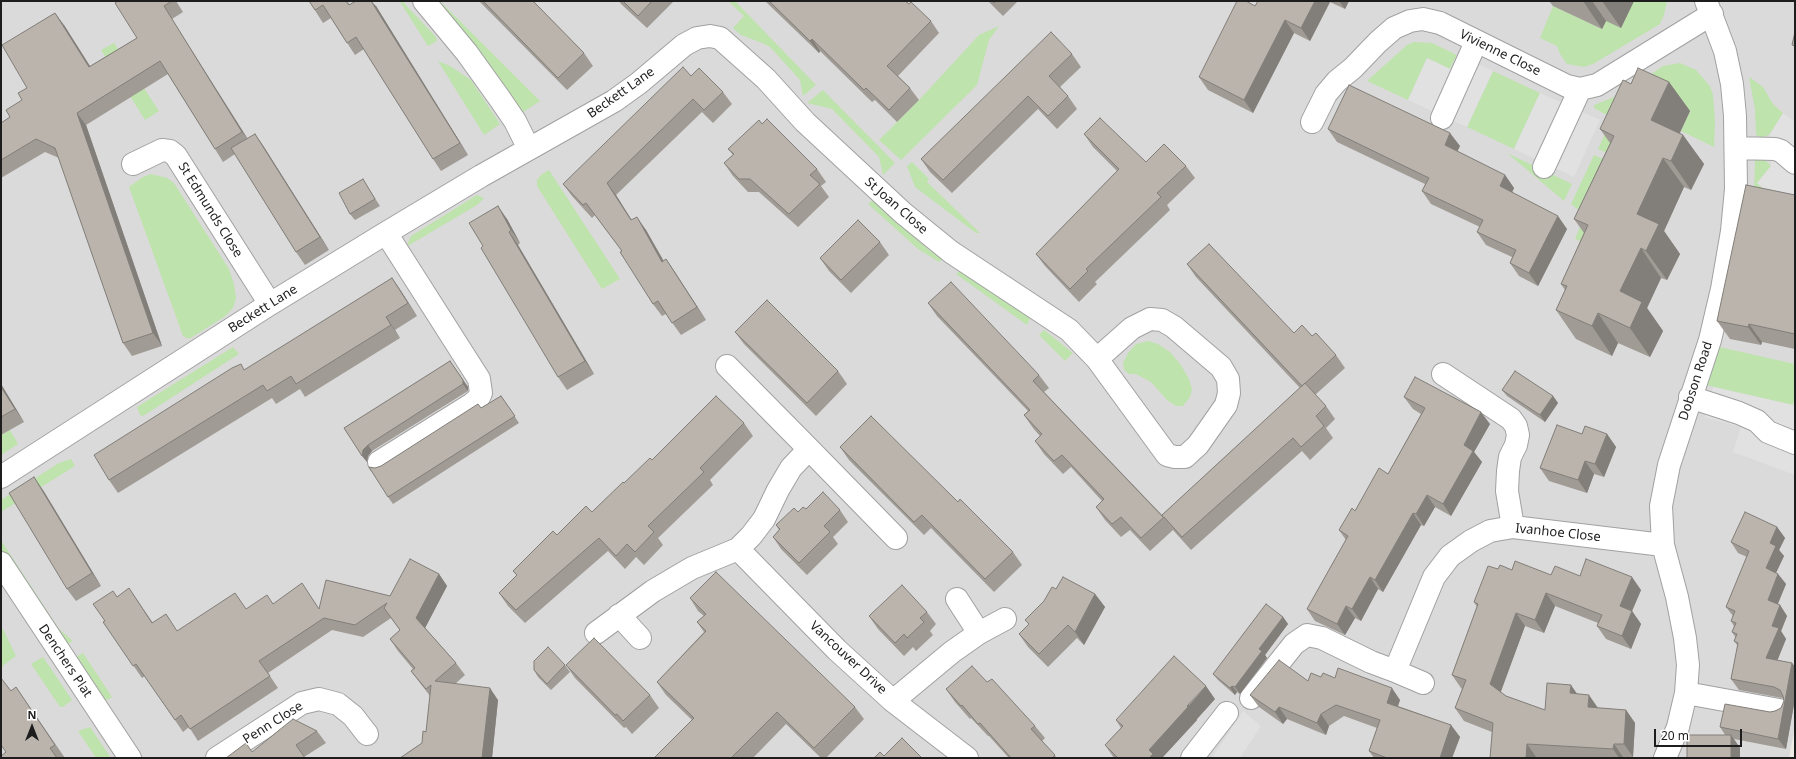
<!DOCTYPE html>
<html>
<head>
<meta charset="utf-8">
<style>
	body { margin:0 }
	#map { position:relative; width:1796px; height:759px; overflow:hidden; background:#edebe3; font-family:"Noto Sans",sans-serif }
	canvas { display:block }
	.frame { position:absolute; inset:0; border:2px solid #1d1d1d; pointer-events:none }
	.north { position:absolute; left:12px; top:707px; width:40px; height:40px; -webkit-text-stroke:3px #fff; paint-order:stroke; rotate:0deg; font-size:11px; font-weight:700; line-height:16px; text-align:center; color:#1d1d1d }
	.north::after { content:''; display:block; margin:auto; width:14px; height:18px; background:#1d1d1d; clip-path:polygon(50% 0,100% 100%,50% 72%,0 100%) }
	.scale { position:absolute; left:1654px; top:729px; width:88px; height:18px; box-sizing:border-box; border:2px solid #1d1d1d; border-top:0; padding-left:5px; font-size:12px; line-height:14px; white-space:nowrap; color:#1d1d1d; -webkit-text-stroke:3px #fff; paint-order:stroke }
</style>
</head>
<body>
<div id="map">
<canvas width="1796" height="759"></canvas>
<div class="frame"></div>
<div class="north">N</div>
<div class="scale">20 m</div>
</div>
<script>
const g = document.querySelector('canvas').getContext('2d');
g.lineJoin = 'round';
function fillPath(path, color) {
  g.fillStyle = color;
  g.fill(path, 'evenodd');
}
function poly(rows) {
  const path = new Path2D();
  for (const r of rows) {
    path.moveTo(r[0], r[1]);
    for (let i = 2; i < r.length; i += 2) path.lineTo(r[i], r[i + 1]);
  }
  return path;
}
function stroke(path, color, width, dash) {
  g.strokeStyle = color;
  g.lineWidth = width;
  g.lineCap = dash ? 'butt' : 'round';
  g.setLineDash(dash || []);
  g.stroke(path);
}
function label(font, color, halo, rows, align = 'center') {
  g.font = font + ' "Noto Sans",sans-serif';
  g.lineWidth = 3;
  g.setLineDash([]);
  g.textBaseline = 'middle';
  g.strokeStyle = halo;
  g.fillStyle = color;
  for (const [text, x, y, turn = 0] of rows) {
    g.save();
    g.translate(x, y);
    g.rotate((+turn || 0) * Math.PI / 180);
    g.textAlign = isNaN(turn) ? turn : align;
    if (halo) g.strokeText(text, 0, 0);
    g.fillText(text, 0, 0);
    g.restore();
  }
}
const residential = poly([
	[1,1,1795,1,1795,726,1789,758,1,758]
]);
const grass = poly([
	[728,1,735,1,816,85,803,96,800,80,770,47,762,43,741,35,733,28,744,16],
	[1634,1,1667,1,1664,15,1660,24,1593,64,1584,67,1567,64,1560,54,1557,46,1540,38,1553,6,1602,29,1606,21],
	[400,2,403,2,436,37,437,41,428,46],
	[442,3,540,101,520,114,441,6],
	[999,26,989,40,977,85,901,160,879,140,919,100,979,35],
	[1414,42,1432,43,1457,55,1450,69,1427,58,1408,100,1367,81,1407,45],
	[114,43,159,111,145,120,101,50],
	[438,61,450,66,471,80,500,124,484,135],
	[1680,63,1696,70,1710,86,1713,95,1715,121,1714,147,1681,131,1690,111,1621,159,1598,149,1612,118,1594,108,1594,105,1624,93,1663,66],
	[1493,71,1540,93,1514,149,1467,127],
	[1749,77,1763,87,1773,104,1783,113,1770,134,1762,138,1756,135,1755,109],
	[823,90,895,163,883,175,879,157,832,109,807,103],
	[1507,153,1572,184,1564,201],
	[1594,155,1631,171,1595,248,1575,239,1585,215,1571,204],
	[1760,159,1766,161,1771,166,1757,183,1789,210,1754,196,1755,160],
	[912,162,929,179,927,182,980,233,976,233,915,187,907,166],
	[549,170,620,279,602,289,537,186,537,180,542,174],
	[151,174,167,178,174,183,229,269,234,284,236,298,233,308,224,317,189,339,183,336,129,187,143,177],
	[477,195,484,198,477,205,406,247,411,236],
	[873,200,929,250,943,259,939,262,918,249,868,204],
	[960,271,1030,318,1027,325,956,274],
	[1044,330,1073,353,1065,361,1039,335],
	[1148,341,1158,344,1170,352,1181,365,1189,379,1192,389,1190,397,1183,406,1176,406,1167,400,1151,382,1136,374,1129,374,1124,370,1123,363,1128,353,1136,344],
	[1715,346,1795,364,1795,398,1793,405,1706,385],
	[233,347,239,354,143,416,140,415,137,407],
	[10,430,18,444,1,455,1,435],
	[71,459,75,466,1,512,1,500,59,463],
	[1,540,59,629,73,641,66,645,63,645,1,551],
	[3,629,16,656,1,667,1,630],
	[83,653,112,697,104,702,76,657],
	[43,657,72,700,63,707,60,707,31,664],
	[90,727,111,758,96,758,78,731]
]);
const parking = poly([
	[1457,55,1493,71,1467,127,1408,100,1427,58,1450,69],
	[1540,93,1600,120,1574,177,1514,149],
	[1783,113,1795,122,1795,202,1789,210,1757,183,1771,166,1770,134],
	[1713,387,1793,405,1795,398,1795,475,1733,452,1741,427,1704,417],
	[1243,711,1261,726,1240,758,1212,758]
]);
const minor = poly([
	[424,1,467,53,500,99,515,121,529,149],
	[1442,118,1476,42],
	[1312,122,1326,94,1337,81,1353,68,1378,42,1394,28,1410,21,1423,19,1440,23,1567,86,1580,89,1597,85,1712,14],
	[1736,148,1775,149,1781,151,1795,163],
	[133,164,162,150,170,151,176,156,270,304],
	[1544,167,1580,89],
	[1443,374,1511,419,1516,426,1518,435,1516,445,1510,457,1508,471,1507,491,1513,527],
	[1690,397,1739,413,1757,421,1768,432,1795,443],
	[809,449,896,538],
	[379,462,472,404,478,399,481,393,479,379,386,233],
	[1,477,270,304,386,233,481,176,614,101,639,83,684,45,697,38,710,36,720,38,766,79,805,122,903,213,951,252,1069,330,1097,359,1167,455,1175,457,1185,457,1198,445,1226,405,1229,393,1228,379,1221,367,1174,327,1162,320,1150,319,1132,328,1097,359],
	[738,549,837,650,893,701,967,758],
	[1,563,130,758],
	[957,599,979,633],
	[619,615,640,638],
	[596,633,653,591,692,568,738,549,751,536,764,519,778,490,791,468,809,449,727,366],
	[1423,683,1395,671,1434,577,1450,556,1471,541,1490,531,1513,527,1663,545],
	[1686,693,1779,710],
	[1251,698,1294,644,1307,635,1322,638,1371,662,1395,671],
	[893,701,952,652,979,633,1005,619],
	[217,758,302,703,319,699,338,704,353,716,367,734],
	[1192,758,1227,713],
	[1665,758,1678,727,1686,693,1688,665,1685,638,1677,597,1663,545,1661,506,1669,465,1710,340,1722,289,1732,231,1736,189,1735,116,1732,84,1725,51,1706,1]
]);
const wall = poly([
	[118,1,176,1,183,12,172,19,247,139,255,134,264,147,329,250,305,265,296,252,235,154,223,162,215,149,168,74,86,125,162,346,132,356,123,343,59,158,45,152,1,178,1,123,10,117,22,100,27,88,64,25,90,66,137,38],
	[309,1,347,1,350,5,376,6,468,155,441,171,433,159,364,49,355,55,331,18,323,23],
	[479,1,533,1,584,53,593,66,567,90],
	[619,1,674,1,647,28,621,4],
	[765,1,905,1,931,21,939,33,898,76,910,88,919,100,897,122,875,100,872,102,820,51,819,53],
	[988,1,1018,1,1003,16],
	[1258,1,1349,1,1345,9,1330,2,1310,41,1294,33,1253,113,1208,90,1199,77,1255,6],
	[1549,1,1634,1,1621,28,1606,21,1602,29,1553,6],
	[1072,54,1081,67,1060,87,1068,96,1077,109,1057,129,1038,109,952,193,930,172,921,159],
	[691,76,723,92,732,104,713,123,702,112,616,195,631,220,646,230,664,261,666,259,706,320,681,335,666,314,662,316,653,304,622,251,595,215,592,218,572,196,563,184],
	[1669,82,1690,111,1680,133,1683,135,1704,164,1691,190,1684,187,1664,231,1680,254,1667,280,1661,278,1647,308,1663,331,1650,357,1618,343,1612,356,1576,339,1556,310,1565,290,1561,284,1584,233,1574,219,1610,143,1600,129,1631,84],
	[762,124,817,169,826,182,821,186,829,197,798,227,759,192,748,192,733,176,724,163,733,155,728,149],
	[1328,129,1460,146,1457,151,1505,175,1514,188,1512,192,1567,229,1538,286,1519,276,1510,263,1512,257,1486,245,1477,232,1480,227,1431,204,1422,191,1425,184,1337,142],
	[1084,134,1146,162,1186,166,1195,178,1167,205,1170,210,1095,282,1097,284,1079,302,1045,266,1036,254,1117,171,1093,147],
	[367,186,380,206,355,220,350,214],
	[1795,195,1795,349,1762,342,1761,345,1730,339,1717,321],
	[507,219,520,243,518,245,594,374,567,390,558,377,483,246],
	[880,242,889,255,851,293,829,271,820,258],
	[1187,264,1294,333,1312,336,1336,355,1345,368,1315,395,1326,406,1335,419,1326,428,1333,438,1310,460,1302,451,1191,550,1173,530,1150,551,1130,530,1121,537,1105,520,1096,507,1102,501,1071,467,1063,474,1044,454,1035,441,1040,436,1033,428,1024,415,1028,411,937,316,928,303,1039,375,1049,388,1044,392,1162,515,1300,388,1196,277],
	[392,278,401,291,417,316,395,330,400,338,305,397,300,389,276,404,272,398,118,493,109,480,245,370],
	[735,332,838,371,847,384,816,416,744,344],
	[450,361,468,387,468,391,372,451,368,456,367,462,344,428],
	[1,384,24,422,1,435],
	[1502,390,1553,396,1558,403,1545,422,1507,396],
	[501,396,519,423,393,504,388,497,381,466,481,408],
	[1404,397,1490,424,1474,452,1482,462,1451,516,1435,507,1424,526,1421,525,1383,592,1378,589,1361,621,1355,618,1345,635,1315,621,1307,609,1346,540,1339,530,1355,511,1388,474,1421,414,1413,409],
	[744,423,753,436,710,480,713,485,658,538,663,545,644,565,636,557,625,569,608,551,525,623,508,606,499,593,517,576,513,571,557,535,592,512,624,483,652,460],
	[1582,434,1607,434,1616,447,1604,477,1594,474,1587,493,1549,481,1540,468],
	[840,447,958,502,1013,552,1022,565,994,592,931,528,924,535,849,460],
	[43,490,101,586,76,601,67,589],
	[806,509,840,510,848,522,833,537,838,544,807,575,781,549,773,537,779,530,776,525,798,512],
	[1777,527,1785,538,1779,550,1784,556,1776,573,1778,574,1786,584,1778,604,1780,605,1787,616,1781,631,1786,639,1777,660,1792,663,1795,667,1795,699,1786,749,1734,739,1740,748,1740,758,1720,727,1770,712,1775,711,1781,708,1784,701,1784,699,1782,698,1739,690,1731,679,1738,646,1734,641,1736,638,1732,632,1734,626,1731,621,1733,616,1726,607,1747,557,1738,553,1731,542],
	[1498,569,1512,570,1551,575,1580,576,1641,590,1632,611,1641,624,1631,649,1606,639,1597,626,1598,623,1555,606,1544,633,1525,626,1500,692,1506,696,1545,710,1577,694,1598,708,1626,710,1635,723,1633,757,1623,757,1623,758,1557,758,1536,757,1536,758,1490,758,1492,732,1464,721,1455,708,1462,689,1461,688,1452,675,1477,607,1474,602],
	[439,574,447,586,425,628,456,663,465,675,455,684,498,700,492,758,400,758,422,743,426,732,430,696,420,683,411,671,413,669,398,651,390,639,400,630,391,618,363,637,332,630,268,673,278,688,198,741,189,727,183,732,145,676,142,678,103,622,105,621,117,597,129,588,153,623,177,631,246,609,274,604,319,609,390,596],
	[1056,589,1095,594,1105,607,1084,645,1077,638,1048,667,1028,647,1019,634,1029,624,1025,620],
	[690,598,855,707,864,719,826,758,821,758,786,724,753,758,654,758,692,720,666,695,657,682,704,632,697,622,704,616,698,611],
	[927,612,936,624,930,631,933,635,916,651,913,647,904,656,878,629,869,616],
	[1283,617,1288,624,1265,655,1267,658,1240,694,1237,692,1235,695,1218,680,1213,674],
	[565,665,570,672,551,690,538,677,534,670],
	[566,665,650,695,659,708,632,734,626,727,624,728,575,678],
	[1321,677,1400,700,1398,706,1451,725,1460,737,1452,758,1374,758,1369,751,1377,728,1344,716,1329,726,1326,735,1287,719,1283,724,1259,707,1250,695,1308,681],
	[987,682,1035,726,1045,738,1042,741,1057,758,1009,758,989,736,988,736,971,718,970,719,955,702,946,689],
	[16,687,65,758,1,758,6,752,11,691],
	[1215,699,1197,719,1197,720,1162,758,1114,758,1105,745,1121,728,1116,720],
	[317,731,326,743,304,757,252,752]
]);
const shadedWall = poly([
	[371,1,376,6,468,155,460,143],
	[1315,1,1329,1,1330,2,1310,41,1301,28],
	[1339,1,1349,1,1345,9],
	[1583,1,1592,1,1606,21,1602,29],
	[1602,1,1634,1,1621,28],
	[164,6,172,19,251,144,242,132],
	[55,13,64,25,98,79,89,67],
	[1285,20,1294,33,1253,113,1244,100],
	[812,39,820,51,819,53,810,41],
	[1669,82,1690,111,1672,149,1651,120],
	[77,113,86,125,162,346,153,333],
	[1450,133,1460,146,1454,158,1445,145],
	[255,134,264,147,329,250,320,237],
	[1683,135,1704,164,1691,190,1671,161],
	[1663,158,1684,187,1664,231,1680,254,1667,280,1646,251,1637,214],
	[1505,175,1514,188,1509,199,1500,186],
	[607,183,616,195,640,233,631,220],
	[498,206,507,219,520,243,511,230],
	[1558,216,1567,229,1538,286,1529,273],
	[637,217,646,230,671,275,662,262],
	[509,232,518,245,594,374,585,361],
	[1641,248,1661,278,1647,308,1663,331,1650,357,1630,328,1620,291],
	[666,259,675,272,706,320,697,307],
	[392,278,401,291,417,316,408,303],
	[1598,313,1618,343,1612,356,1592,326],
	[386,317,395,330,400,338,391,325],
	[1749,324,1762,342,1761,345,1748,327],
	[450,361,468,387,468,391,463,384],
	[1,384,24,422,15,409,1,387],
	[1553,396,1558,403,1545,422,1540,415],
	[1481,412,1490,424,1474,452,1482,462,1451,516,1443,504,1464,445],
	[1607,434,1616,447,1604,477,1595,464],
	[368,445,372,451,368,456,367,462,362,456,363,450],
	[1585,461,1594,474,1587,493,1578,480],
	[34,477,43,490,101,586,92,573],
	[1427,495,1435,507,1424,526,1416,514],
	[1413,513,1421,525,1383,592,1375,580],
	[1777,527,1785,538,1779,550,1784,556,1773,579,1766,568,1770,543],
	[439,574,447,586,424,630,416,618],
	[1778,574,1786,584,1775,610,1768,600],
	[1370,577,1378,589,1361,621,1352,609],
	[1632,577,1641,590,1632,611,1641,624,1631,649,1622,636,1620,606],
	[1546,593,1555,606,1544,633,1535,620],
	[1095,594,1105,607,1084,645,1075,632],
	[1780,605,1787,616,1781,631,1786,639,1774,669,1766,658,1772,626],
	[1346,606,1355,618,1345,635,1337,624],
	[1516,613,1525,626,1499,697,1490,684],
	[1283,617,1288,624,1265,655,1267,658,1240,694,1235,687,1259,649],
	[1792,663,1795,667,1795,699,1786,749,1778,739],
	[1571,685,1580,698,1570,693],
	[1206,686,1215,699,1197,719,1197,720,1162,758,1149,758,1149,750],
	[1232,686,1237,692,1235,695,1230,688],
	[490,688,498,700,492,758,482,758],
	[1392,688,1400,700,1395,714,1387,703],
	[1589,695,1598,708,1588,707],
	[1279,707,1287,719,1283,724,1275,712],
	[1626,710,1635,723,1633,757,1624,744],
	[1321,714,1329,726,1326,735,1317,723],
	[1451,725,1460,737,1452,758,1440,758],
	[1731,735,1740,748,1740,758,1731,758],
	[1527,744,1536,757,1536,758,1526,758],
	[1614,744,1623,757,1623,758,1619,758,1613,749]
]);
const building = poly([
	[118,1,172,1,164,6,242,132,215,149,160,61,77,113,153,333,123,343,55,148,36,139,1,160,1,123,10,117,6,110,22,100,18,93,27,88,2,45,55,13,89,67,137,38,115,3,118,1],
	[309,1,346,1,349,5,356,1,371,1,460,143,433,159,356,37,347,43,323,5,315,10,309,1],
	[483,1,533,1,584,53,558,78,483,1],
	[623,1,652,1,638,16,623,1],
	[769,1,905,1,909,4,911,2,931,21,887,66,910,88,889,110,866,88,864,90,812,39,810,41,769,1],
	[992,1,996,1,994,3,992,1],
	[1237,1,1246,1,1255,6,1258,1,1315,1,1301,28,1285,20,1244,100,1199,77,1237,1],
	[1051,32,1072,54,1049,76,1068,96,1048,116,1028,96,943,180,921,159,1051,32],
	[1795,32,1795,46,1792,45,1795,32],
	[683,67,691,76,699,68,723,92,704,110,693,99,607,183,631,220,637,217,662,262,666,259,697,307,672,323,658,301,653,304,620,252,622,251,586,203,583,205,563,184,683,67],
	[1638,68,1669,82,1651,120,1683,135,1671,161,1663,158,1637,214,1659,224,1646,251,1641,248,1620,291,1642,302,1630,328,1598,313,1592,326,1556,310,1567,286,1561,284,1588,225,1574,219,1614,136,1600,129,1623,80,1631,84,1638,68],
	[1349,85,1450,133,1445,145,1505,175,1500,186,1558,216,1529,273,1510,263,1516,250,1477,232,1483,220,1422,191,1429,178,1328,129,1349,85],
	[1100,118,1146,162,1164,144,1186,166,1157,193,1161,197,1086,269,1088,271,1070,289,1036,254,1119,169,1084,134,1100,118],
	[767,119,817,169,810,175,820,184,789,214,750,179,739,179,724,163,734,154,728,149,759,120,762,124,767,119],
	[255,134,320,237,296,252,231,148,255,134],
	[363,179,375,199,350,214,339,193,363,179],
	[1746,185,1795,195,1795,334,1749,324,1748,327,1717,321,1746,185],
	[498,206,511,230,509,232,585,361,558,377,481,248,483,246,469,223,498,206],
	[858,220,880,242,841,280,820,258,858,220],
	[1209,244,1294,333,1302,325,1312,336,1316,333,1336,355,1302,386,1187,264,1209,244],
	[392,278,408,303,386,317,391,325,296,384,291,376,267,391,263,385,109,480,94,455,232,368,241,364,244,370,392,278],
	[951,282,1039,375,1033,381,1163,517,1162,515,1305,383,1326,406,1316,416,1324,426,1301,447,1293,438,1182,537,1164,517,1141,538,1121,517,1112,524,1096,507,1104,499,1062,455,1054,461,1035,441,1042,434,1024,415,1030,410,928,303,951,282],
	[767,300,838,371,807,403,735,332,767,300],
	[450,361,463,380,463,384,368,445,363,450,362,456,344,428,450,361],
	[1515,371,1553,396,1540,415,1502,390,1515,371],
	[1415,377,1481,412,1464,445,1473,451,1443,504,1427,495,1416,514,1413,513,1375,580,1370,577,1352,609,1346,606,1337,624,1307,609,1348,536,1339,530,1352,508,1355,511,1379,468,1388,474,1425,408,1404,397,1415,377],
	[1,387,15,409,1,417,1,387],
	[501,396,515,416,388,497,369,467,375,468,381,466,478,404,481,408,501,396],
	[716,396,744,423,700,468,704,472,648,526,654,532,635,552,627,544,616,556,599,538,516,610,499,593,517,575,513,571,553,531,557,535,586,506,592,512,623,482,624,483,650,458,652,460,716,396],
	[871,416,958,502,960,499,1013,552,985,579,922,515,914,522,840,447,871,416],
	[1557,425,1582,434,1585,426,1607,434,1595,464,1585,461,1578,480,1540,468,1557,425],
	[34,477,92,573,67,589,9,493,34,477],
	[823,492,840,510,824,526,830,532,799,563,773,537,780,529,776,525,794,508,798,512,803,507,806,509,823,492],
	[1745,512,1777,527,1770,543,1776,546,1766,568,1778,574,1768,600,1780,605,1772,626,1779,628,1766,658,1792,663,1778,739,1720,727,1725,704,1770,712,1775,711,1781,708,1784,701,1783,696,1780,690,1774,687,1731,679,1738,643,1734,641,1737,634,1732,632,1736,623,1731,621,1735,611,1726,607,1749,551,1731,542,1745,512],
	[410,559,439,574,416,618,456,663,435,681,490,688,482,758,400,758,422,743,423,731,426,732,431,685,426,689,411,671,415,668,390,639,400,630,384,608,387,603,355,625,324,618,259,661,270,676,190,729,181,715,175,720,136,664,133,666,103,622,105,621,93,604,113,591,117,597,129,588,152,623,166,614,177,631,235,593,246,609,267,595,273,604,302,583,319,609,326,580,390,596,410,559],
	[1586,559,1632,577,1620,606,1632,611,1622,636,1597,626,1602,615,1546,593,1535,620,1516,613,1490,684,1506,696,1545,710,1547,683,1571,685,1570,693,1589,695,1588,707,1626,710,1624,744,1614,744,1613,749,1527,744,1526,758,1490,758,1493,723,1455,708,1466,680,1452,675,1478,604,1474,602,1488,566,1498,569,1500,565,1512,570,1515,561,1551,575,1555,566,1580,576,1586,559],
	[716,572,855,707,814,748,777,712,731,758,654,758,694,718,657,682,706,631,697,622,706,614,690,598,716,572],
	[1063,577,1095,594,1075,632,1068,625,1039,654,1019,634,1029,624,1025,620,1044,601,1052,587,1056,589,1063,577],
	[902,585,927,612,920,618,924,622,907,638,904,634,895,643,869,616,902,585],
	[1266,604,1283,617,1259,649,1262,651,1235,687,1232,686,1230,688,1213,674,1266,604],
	[594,638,650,695,623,721,617,714,615,715,566,665,594,638],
	[548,647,565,665,547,684,534,670,534,661,548,647],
	[1174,656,1206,686,1187,706,1188,707,1149,750,1153,754,1149,758,1118,758,1105,745,1123,726,1116,720,1174,656],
	[1279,660,1308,681,1311,673,1321,677,1323,673,1335,678,1338,668,1392,688,1387,703,1451,725,1440,758,1387,758,1369,751,1380,720,1336,705,1321,714,1317,723,1279,707,1275,712,1250,695,1279,660],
	[972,666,987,682,992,679,1035,726,1031,729,1055,755,1052,758,1011,758,980,723,978,724,962,705,961,706,946,689,972,666],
	[1,678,11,691,16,687,55,745,50,748,57,758,1,758,1,756,6,752,1,745,1,678],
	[293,719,317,731,296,745,305,758,226,758,246,743,252,752,293,719],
	[1687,735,1731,735,1731,758,1687,758,1687,735],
	[902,738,922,758,874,758,880,752,884,756,902,738]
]);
const streetNames = [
	["Vivienne Close",1500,53,26],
	["Beckett Lane",621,93,-35],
	["St Joan Close",896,206,41],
	["St Edmunds Close",210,210,58],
	["Beckett Lane",263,309,-32],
	["Dobson Road",1696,381,-72],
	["Ivanhoe Close",1558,533,6],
	["Vancouver Drive",848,658,43],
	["Denchers Plat",65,661,56],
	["Penn Close",273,723,-32]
];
fillPath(residential, '#dbdada');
fillPath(grass, '#bfe3ad');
fillPath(parking, '#e1e1e1');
stroke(minor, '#a1a1a1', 24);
stroke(minor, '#fff', 22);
fillPath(wall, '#a09b95');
fillPath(shadedWall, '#827e79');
fillPath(building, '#bab4ad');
stroke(building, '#827e79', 1);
label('13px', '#1d1d1d', '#fff', streetNames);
</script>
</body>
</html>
